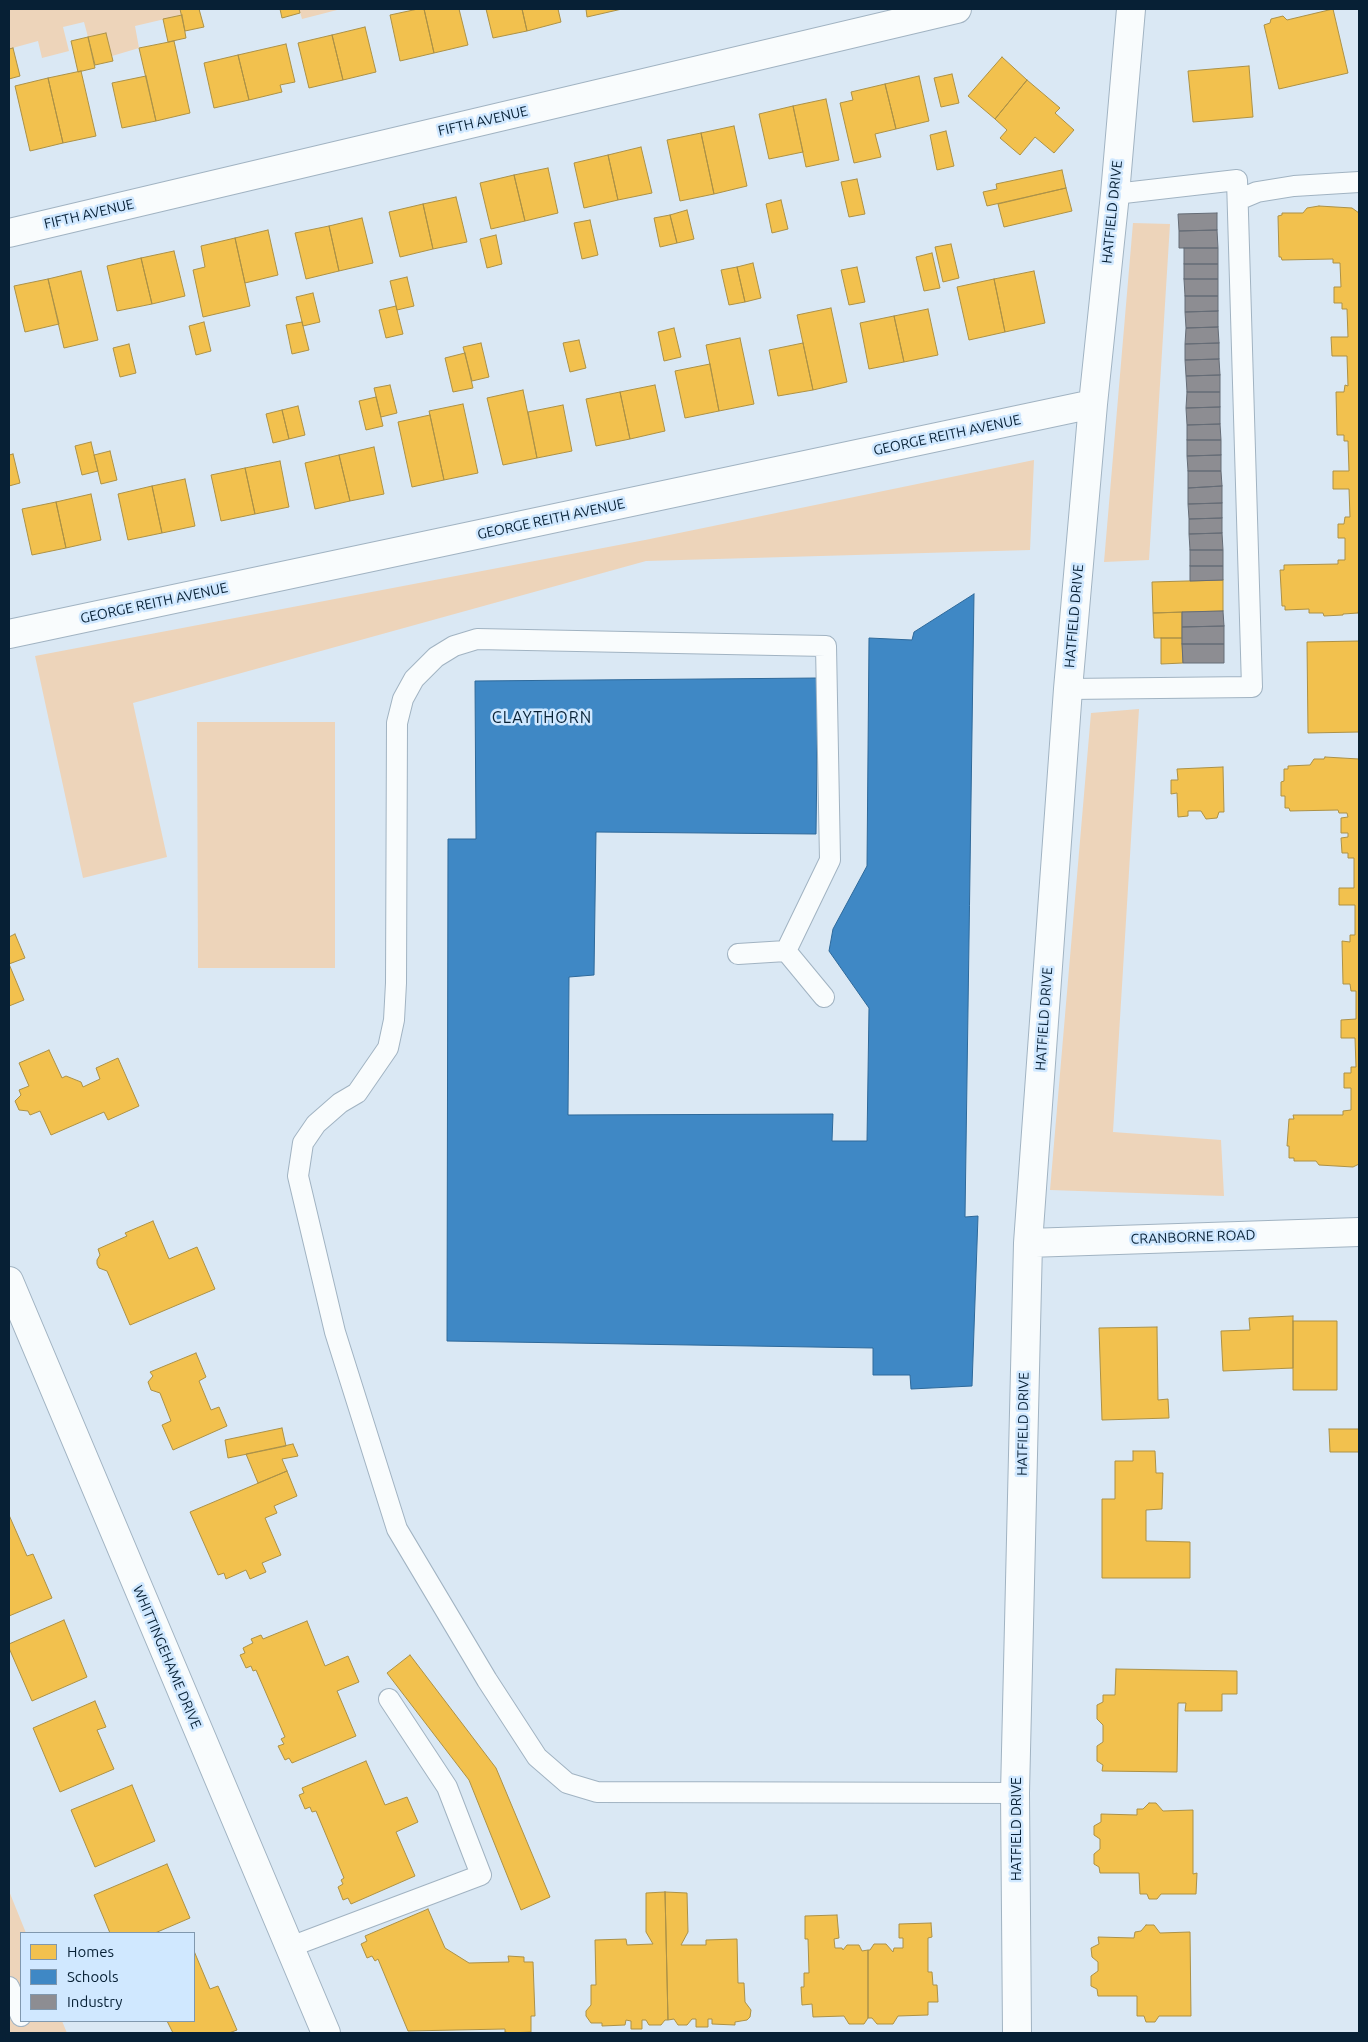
<!DOCTYPE html>
<html>
<head>
<meta charset="utf-8">
<style>
	body { margin:0 }
	#map { position:relative; width:1368px; height:2042px; overflow:hidden; background:#dae8f4; font-family:Ubuntu,sans-serif }
	canvas { display:block }
	.frame { position:absolute; inset:0; border:10px solid #072035; pointer-events:none }
	.legend { position:absolute; left:20px; top:1932px; width:175px; height:90px; box-sizing:border-box; background:#d0e8ff; border:1px solid #8098ae; margin:0; padding:6px 9px; list-style:none; font-size:15px; color:#072035 }
	.legend li { display:flex; align-items:center; gap:10px; height:25px }
	.legend b { width:25px; border:1px solid #8098ae }
</style>
</head>
<body>
<div id="map">
<canvas width="1368" height="2042"></canvas>
<div class="frame"></div>
<ul class="legend">
<li><b style="height:14px;background:#f2c14e"></b>Homes</li>
<li><b style="height:14px;background:#3f88c5"></b>Schools</li>
<li><b style="height:14px;background:#8d8d92"></b>Industry</li>
</ul>
</div>
<script>
const g = document.querySelector('canvas').getContext('2d');
g.lineJoin = 'round';
function fillPath(path, color) {
  g.fillStyle = color;
  g.fill(path, 'evenodd');
}
function poly(rows) {
  const path = new Path2D();
  for (const r of rows) {
    path.moveTo(r[0], r[1]);
    for (let i = 2; i < r.length; i += 2) path.lineTo(r[i], r[i + 1]);
  }
  return path;
}
function stroke(path, color, width, dash) {
  g.strokeStyle = color;
  g.lineWidth = width;
  g.lineCap = dash ? 'butt' : 'round';
  g.setLineDash(dash || []);
  g.stroke(path);
}
function label(font, color, halo, rows, align = 'center') {
  g.font = font + ' Ubuntu,sans-serif';
  g.lineWidth = 5;
  g.setLineDash([]);
  g.textBaseline = 'middle';
  g.strokeStyle = halo;
  g.fillStyle = color;
  for (const [text, x, y, turn = 0] of rows) {
    g.save();
    g.translate(x, y);
    g.rotate((+turn || 0) * Math.PI / 180);
    g.textAlign = isNaN(turn) ? turn : align;
    if (halo) g.strokeText(text, 0, 0);
    g.fillText(text, 0, 0);
    g.restore();
  }
}
const green = poly([
	[9,9,180,9,182,15,135,26,139,48,112,56,106,33,88,37,84,22,63,27,69,51,42,58,38,41,9,49],
	[299,9,341,9,302,19],
	[1133,223,1170,224,1149,560,1104,562],
	[1034,460,1030,550,646,561,133,703,167,857,83,878,35,656,645,540],
	[1139,709,1113,1132,1221,1140,1224,1196,1050,1190,1091,713],
	[197,722,335,722,335,968,198,968],
	[9,1891,26,1933,21,1933,21,2021,62,2021,67,2033,9,2033]
]);
const homes = poly([
	[180,9,199,9,204,27,185,31,180,9],
	[280,9,299,9,300,13,282,18,280,9],
	[418,9,424,9,434,53,400,61,390,15,418,9],
	[424,9,459,9,468,45,434,53,424,9],
	[486,9,522,9,527,31,493,38,486,9],
	[522,9,558,9,561,22,527,31,522,9],
	[586,9,622,9,587,17,586,9],
	[1333,9,1348,73,1279,89,1264,25,1270,23,1271,19,1283,16,1287,20,1333,9],
	[182,15,186,38,168,42,163,19,182,15],
	[365,27,376,72,343,80,332,35,365,27],
	[106,33,113,61,95,65,88,37,106,33],
	[332,35,343,80,309,88,298,43,332,35],
	[88,37,95,68,78,72,71,41,88,37],
	[174,41,190,113,156,121,139,48,174,41],
	[286,44,295,82,280,85,282,92,249,100,238,55,286,44],
	[13,48,20,76,9,79,9,49,13,48],
	[238,55,249,100,214,108,204,63,238,55],
	[1002,57,1027,80,995,119,968,96,1002,57],
	[1249,66,1253,117,1193,122,1188,71,1249,66],
	[81,71,96,136,63,143,48,78,81,71],
	[952,74,959,103,941,107,934,78,952,74],
	[146,76,156,121,122,128,112,83,146,76],
	[919,76,929,121,896,129,885,84,919,76],
	[48,78,63,143,30,151,15,86,48,78],
	[1027,80,1060,108,1055,113,1074,130,1054,153,1035,137,1020,155,1000,138,1007,130,995,119,1027,80],
	[885,84,896,129,875,134,881,157,854,163,840,103,853,100,851,92,885,84],
	[826,99,839,160,806,167,793,106,826,99],
	[793,106,803,152,769,159,759,114,793,106],
	[734,126,747,186,714,194,701,133,734,126],
	[946,131,954,166,937,170,930,135,946,131],
	[701,133,714,194,680,201,667,140,701,133],
	[641,147,652,193,618,200,608,155,641,147],
	[608,155,618,200,584,208,574,163,608,155],
	[548,168,558,213,525,221,514,175,548,168],
	[1062,170,1066,188,987,206,983,192,997,189,996,184,1062,170],
	[514,175,525,221,491,229,480,183,514,175],
	[857,179,865,214,849,217,841,182,857,179],
	[1066,188,1072,211,1004,227,998,204,1066,188],
	[456,197,467,242,433,249,423,204,456,197],
	[781,200,788,229,772,233,766,204,781,200],
	[423,204,433,249,400,257,389,212,423,204],
	[1319,206,1352,208,1359,213,1359,609,1358,613,1343,614,1343,615,1324,616,1323,613,1309,613,1309,609,1285,610,1285,606,1282,606,1280,570,1284,570,1284,565,1338,564,1338,560,1345,560,1345,538,1338,538,1338,524,1344,524,1345,517,1350,517,1349,489,1333,489,1333,471,1349,471,1348,441,1344,441,1344,435,1337,435,1336,392,1344,392,1345,385,1348,386,1347,356,1332,356,1331,337,1348,337,1347,309,1342,309,1342,303,1334,303,1334,287,1341,287,1340,263,1333,263,1333,259,1282,260,1281,257,1279,257,1278,216,1282,215,1282,213,1303,213,1307,208,1319,206],
	[687,210,694,239,677,243,670,215,687,210],
	[670,215,677,243,660,247,654,218,670,215],
	[362,218,373,263,339,271,329,226,362,218],
	[590,220,598,255,582,259,574,223,590,220],
	[329,226,339,271,306,279,295,233,329,226],
	[268,230,278,275,245,283,235,238,268,230],
	[496,235,502,264,487,268,480,239,496,235],
	[235,238,250,306,203,317,193,270,205,267,201,246,235,238],
	[951,244,959,278,943,282,935,247,951,244],
	[174,251,185,296,152,304,141,258,174,251],
	[932,253,940,288,924,291,916,257,932,253],
	[141,258,152,304,117,311,107,266,141,258],
	[753,263,761,298,745,302,737,267,753,263],
	[737,267,745,302,729,305,721,270,737,267],
	[857,267,865,302,849,305,841,270,857,267],
	[81,271,98,340,64,348,48,279,81,271],
	[1034,271,1045,323,1005,332,994,279,1034,271],
	[407,277,414,306,397,310,390,281,407,277],
	[48,279,59,324,25,332,14,286,48,279],
	[994,279,1005,332,969,340,957,287,994,279],
	[313,293,320,322,303,326,296,297,313,293],
	[396,306,403,334,386,338,379,310,396,306],
	[831,308,847,382,813,390,797,315,831,308],
	[928,309,938,355,904,362,894,316,928,309],
	[894,316,904,362,869,369,860,323,894,316],
	[204,322,211,351,196,355,189,326,204,322],
	[302,322,309,350,292,354,286,325,302,322],
	[674,328,681,357,664,361,658,332,674,328],
	[740,338,754,404,719,411,706,345,740,338],
	[579,340,586,368,570,372,563,343,579,340],
	[481,343,489,377,472,381,463,347,481,343],
	[803,343,813,390,778,396,769,350,803,343],
	[129,344,136,373,120,377,113,348,129,344],
	[465,353,473,388,453,392,445,358,465,353],
	[710,364,719,411,685,418,675,371,710,364],
	[390,385,397,413,381,417,374,388,390,385],
	[655,385,665,431,630,439,620,392,655,385],
	[523,390,537,458,503,465,487,398,523,390],
	[620,392,630,439,596,446,586,399,620,392],
	[376,397,383,426,366,430,359,401,376,397],
	[463,404,478,473,444,480,429,411,463,404],
	[563,405,572,451,537,458,528,412,563,405],
	[298,406,305,435,289,439,282,410,298,406],
	[282,410,289,439,273,443,266,414,282,410],
	[430,415,444,480,412,487,398,422,430,415],
	[91,442,98,471,82,475,75,446,91,442],
	[374,447,384,494,350,501,339,455,374,447],
	[110,451,117,480,101,484,94,455,110,451],
	[13,454,20,483,9,486,9,455,13,454],
	[339,455,350,501,315,509,305,463,339,455],
	[280,461,289,507,255,514,245,468,280,461],
	[245,468,255,514,221,521,211,475,245,468],
	[185,479,195,526,162,533,152,486,185,479],
	[152,486,162,533,128,540,118,494,152,486],
	[91,494,101,540,66,548,56,502,91,494],
	[56,502,66,548,32,555,22,509,56,502],
	[1223,580,1223,611,1153,613,1152,582,1223,580],
	[1182,612,1182,638,1154,638,1153,613,1182,612],
	[1161,638,1182,638,1183,663,1161,664,1161,638],
	[1359,641,1359,732,1308,733,1307,642,1359,641],
	[1325,757,1359,759,1359,1164,1353,1167,1319,1165,1316,1161,1294,1161,1294,1158,1289,1158,1289,1146,1287,1146,1289,1119,1294,1119,1293,1115,1343,1115,1343,1111,1351,1110,1351,1088,1344,1088,1344,1073,1351,1073,1351,1067,1356,1067,1355,1038,1341,1038,1341,1020,1356,1019,1356,991,1351,991,1350,984,1343,984,1342,941,1350,942,1350,935,1355,935,1355,905,1339,905,1339,888,1354,888,1354,858,1348,858,1348,853,1342,853,1341,838,1348,837,1348,833,1341,833,1341,818,1348,817,1347,813,1339,813,1338,810,1290,811,1289,808,1285,808,1285,796,1281,796,1281,782,1284,781,1284,769,1288,769,1288,766,1310,765,1314,759,1324,759,1325,757],
	[1223,767,1224,812,1219,812,1217,818,1206,819,1201,811,1188,811,1188,816,1178,817,1177,793,1171,794,1171,780,1178,780,1177,769,1223,767],
	[15,934,25,958,9,964,24,1000,9,1006,9,937,15,934],
	[49,1050,62,1078,66,1076,81,1082,83,1087,100,1079,96,1068,118,1058,139,1106,108,1120,104,1112,51,1135,40,1111,30,1115,28,1111,19,1110,15,1101,21,1095,19,1090,29,1086,19,1063,49,1050],
	[153,1221,169,1259,197,1247,215,1289,130,1325,107,1271,99,1268,97,1264,97,1260,100,1255,98,1249,127,1236,125,1233,153,1221],
	[1293,1316,1293,1368,1223,1371,1221,1331,1250,1330,1249,1318,1293,1316],
	[1293,1321,1337,1321,1337,1390,1293,1390,1293,1321],
	[1157,1327,1158,1400,1168,1399,1169,1418,1102,1420,1099,1328,1157,1327],
	[196,1353,206,1377,199,1381,211,1410,219,1407,227,1426,173,1450,162,1425,171,1421,160,1393,151,1390,148,1382,153,1376,150,1372,196,1353],
	[282,1428,286,1446,228,1458,225,1440,282,1428],
	[1329,1429,1359,1429,1359,1452,1330,1452,1329,1429],
	[293,1444,298,1456,282,1459,287,1471,258,1483,246,1454,293,1444],
	[1133,1451,1155,1451,1156,1473,1163,1473,1162,1509,1146,1510,1146,1541,1190,1542,1190,1578,1102,1578,1102,1499,1115,1499,1115,1461,1133,1461,1133,1451],
	[287,1471,297,1496,274,1506,277,1513,265,1518,281,1555,262,1563,266,1572,250,1579,246,1570,226,1579,224,1573,218,1575,190,1512,287,1471],
	[9,1515,27,1556,33,1554,52,1598,9,1616,9,1515],
	[64,1620,87,1677,32,1701,9,1648,9,1644,64,1620],
	[307,1621,325,1666,348,1656,359,1682,337,1691,356,1736,292,1763,289,1758,285,1760,278,1746,284,1744,281,1739,285,1737,256,1670,253,1671,251,1666,246,1668,240,1655,245,1653,243,1648,253,1643,251,1639,261,1635,263,1639,307,1621],
	[410,1655,496,1768,550,1897,521,1910,469,1780,387,1673,410,1655],
	[1116,1669,1237,1671,1237,1694,1222,1694,1222,1711,1185,1711,1186,1703,1178,1703,1177,1772,1102,1771,1103,1765,1097,1761,1097,1746,1103,1742,1103,1725,1097,1719,1097,1705,1103,1702,1103,1695,1115,1695,1116,1669],
	[95,1701,106,1727,97,1730,114,1769,60,1792,33,1728,95,1701],
	[366,1761,385,1805,407,1797,418,1822,396,1832,415,1876,351,1904,348,1898,343,1900,338,1887,343,1884,341,1880,344,1878,316,1811,312,1812,310,1807,305,1809,299,1795,304,1793,302,1788,366,1761],
	[132,1785,155,1841,95,1867,71,1810,132,1785],
	[1149,1803,1156,1803,1163,1811,1193,1810,1193,1874,1197,1873,1196,1894,1161,1894,1157,1899,1149,1899,1147,1894,1140,1894,1139,1873,1100,1873,1099,1867,1094,1864,1094,1854,1100,1849,1100,1839,1094,1835,1094,1826,1101,1822,1101,1814,1137,1815,1137,1809,1143,1809,1149,1803],
	[167,1864,190,1918,155,1933,110,1933,94,1895,167,1864],
	[665,1892,668,2020,665,2020,661,2025,649,2025,646,2020,642,2020,642,2029,631,2029,631,2021,626,2020,625,2025,602,2026,602,2023,591,2023,586,2016,586,2011,591,2005,591,1985,596,1985,595,1940,626,1939,627,1945,653,1944,646,1932,646,1893,665,1892],
	[665,1892,687,1893,688,1932,681,1945,706,1945,706,1940,737,1939,738,1983,744,1983,745,2002,751,2010,750,2017,747,2020,735,2022,735,2025,712,2024,712,2019,708,2019,708,2027,696,2027,696,2019,692,2019,687,2025,678,2025,674,2019,668,2020,665,1892],
	[428,1909,445,1948,469,1963,509,1962,508,1956,524,1957,524,1962,533,1962,535,2016,531,2016,531,2032,510,2033,505,2032,505,2029,408,2031,378,1959,375,1961,372,1956,367,1958,361,1944,367,1941,365,1936,428,1909],
	[837,1915,839,1938,834,1939,835,1948,842,1948,843,1950,847,1945,859,1945,862,1951,868,1950,868,2018,864,2024,849,2024,844,2016,813,2017,812,2004,802,2005,801,1987,804,1987,804,1973,809,1973,808,1939,805,1939,805,1916,837,1915],
	[931,1923,932,1937,928,1938,928,1972,932,1972,933,1985,937,1985,938,2002,928,2002,928,2015,898,2016,893,2024,877,2024,872,2018,868,2018,868,1950,870,1950,874,1944,886,1944,893,1952,894,1948,903,1948,903,1938,899,1938,899,1924,931,1923],
	[1146,1925,1154,1925,1160,1933,1190,1932,1191,2016,1159,2016,1155,2022,1146,2022,1144,2016,1137,2016,1137,1996,1098,1996,1097,1989,1091,1986,1091,1976,1098,1971,1098,1962,1092,1957,1091,1948,1099,1944,1098,1937,1134,1938,1135,1932,1141,1931,1146,1925],
	[194,1951,210,1989,218,1986,237,2030,229,2033,173,2033,167,2021,194,2021,194,1951]
]);
const schools = poly([
	[974,594,965,1217,978,1216,972,1386,911,1389,910,1375,873,1375,873,1348,447,1341,448,839,476,839,475,681,818,678,816,834,596,832,594,975,569,977,568,1115,833,1114,832,1141,867,1141,869,1008,829,951,833,929,867,866,869,638,912,640,914,632,974,594]
]);
const industry = poly([
	[1217,213,1217,230,1179,231,1178,214,1217,213],
	[1217,230,1218,248,1179,248,1179,231,1217,230],
	[1184,248,1218,248,1218,264,1184,264,1184,248],
	[1184,264,1218,264,1218,279,1184,279,1184,264],
	[1184,279,1218,279,1218,296,1185,296,1184,279],
	[1185,296,1218,296,1218,311,1185,312,1185,296],
	[1218,311,1218,327,1186,328,1185,312,1218,311],
	[1218,327,1219,343,1185,344,1186,328,1218,327],
	[1219,343,1219,359,1185,360,1185,344,1219,343],
	[1219,359,1220,375,1186,376,1185,360,1219,359],
	[1220,375,1220,392,1187,392,1186,376,1220,375],
	[1187,392,1220,392,1220,407,1186,408,1187,392],
	[1220,407,1220,424,1187,425,1186,408,1220,407],
	[1220,424,1221,440,1187,440,1187,425,1220,424],
	[1187,440,1221,440,1221,455,1187,456,1187,440],
	[1221,455,1221,471,1188,471,1187,456,1221,455],
	[1188,471,1221,471,1222,486,1188,488,1188,471],
	[1222,486,1222,503,1188,504,1188,488,1222,486],
	[1222,503,1222,518,1189,519,1188,504,1222,503],
	[1222,518,1222,533,1189,534,1189,519,1222,518],
	[1222,533,1223,550,1190,550,1189,534,1222,533],
	[1190,550,1223,550,1223,566,1190,566,1190,550],
	[1190,566,1223,566,1223,580,1190,581,1190,566],
	[1223,611,1224,626,1182,627,1182,612,1223,611],
	[1224,626,1224,644,1182,644,1182,627,1224,626],
	[1182,644,1224,644,1224,663,1183,663,1182,644]
]);
const service = poly([
	[1238,200,1257,192,1294,186,1359,182],
	[1068,689,1252,687,1237,180,1115,194],
	[786,951,830,860,826,646,477,639,454,646,436,657,414,679,403,699,397,723,396,983,394,1020,388,1048,357,1093,340,1103,316,1124,303,1143,298,1176,335,1332,397,1529,487,1680,537,1757,567,1783,597,1792,1015,1793],
	[786,951,824,997],
	[738,954,786,951],
	[290,1947,481,1875,447,1787,389,1699],
	[9,1987,21,2016]
]);
const minor = poly([
	[9,233,957,9],
	[9,634,1093,404],
	[1028,1243,1359,1232],
	[9,1281,326,2033],
	[1017,2033,1015,1793,1028,1243,1068,689,1093,404,1115,194,1131,9]
]);
const streetNames = [
	["FIFTH AVENUE",483,121,-13],
	["HATFIELD DRIVE",1112,212,-84],
	["FIFTH AVENUE",89,214,-13],
	["GEORGE REITH AVENUE",947,435,-12],
	["GEORGE REITH AVENUE",551,519,-12],
	["GEORGE REITH AVENUE",154,603,-12],
	["HATFIELD DRIVE",1074,616,-85],
	["HATFIELD DRIVE",1044,1019,-86],
	["CRANBORNE ROAD",1193,1237,-2],
	["HATFIELD DRIVE",1023,1424,-89],
	["WHITTINGEHAME DRIVE",167,1657,67],
	["HATFIELD DRIVE",1016,1829,-90]
];
const quarterNames = [
	["CLAYTHORN",542,718]
];
fillPath(green, '#edd4ba');
fillPath(homes, '#f2c14e');
stroke(homes, '#ac9146', 1);
fillPath(schools, '#3f88c5');
stroke(schools, '#2e699a', 1);
fillPath(industry, '#8d8d92');
stroke(industry, '#656c76', 1);
stroke(service, '#a1b3c2', 22);
stroke(minor, '#a1b3c2', 30);
stroke(service, '#f9fcfd', 20);
stroke(minor, '#f9fcfd', 28);
label('14px', '#072035', '#d0e8ff', streetNames);
g.letterSpacing = '1px';
label('16px', '#072035', '#d0e8ff', quarterNames);
g.letterSpacing = '0px';
</script>
</body>
</html>
